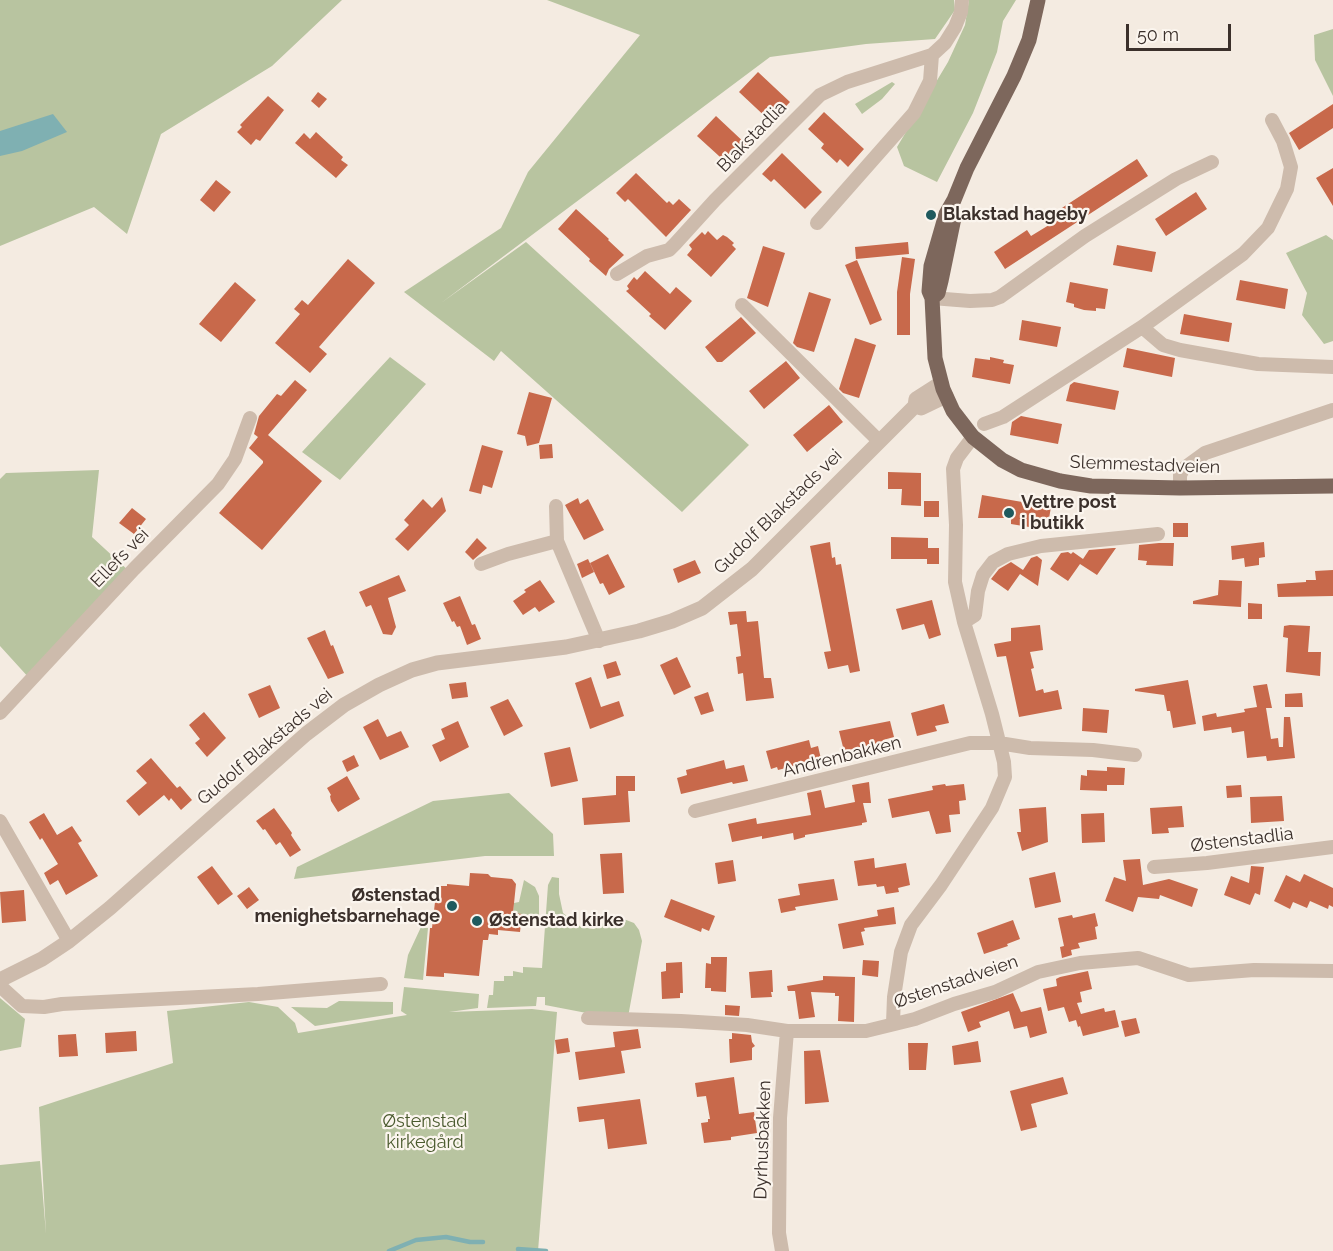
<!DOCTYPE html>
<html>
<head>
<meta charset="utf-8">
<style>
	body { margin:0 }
	#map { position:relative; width:1333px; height:1251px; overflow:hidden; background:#f4ebe1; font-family:Raleway,sans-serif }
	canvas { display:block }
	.scale { position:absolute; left:1126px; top:24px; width:105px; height:27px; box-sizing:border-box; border:3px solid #3b302b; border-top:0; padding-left:8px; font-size:18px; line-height:21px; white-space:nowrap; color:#3b302b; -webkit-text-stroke:4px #fbf5ee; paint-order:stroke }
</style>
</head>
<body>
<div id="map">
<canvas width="1333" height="1251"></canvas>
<div class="scale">50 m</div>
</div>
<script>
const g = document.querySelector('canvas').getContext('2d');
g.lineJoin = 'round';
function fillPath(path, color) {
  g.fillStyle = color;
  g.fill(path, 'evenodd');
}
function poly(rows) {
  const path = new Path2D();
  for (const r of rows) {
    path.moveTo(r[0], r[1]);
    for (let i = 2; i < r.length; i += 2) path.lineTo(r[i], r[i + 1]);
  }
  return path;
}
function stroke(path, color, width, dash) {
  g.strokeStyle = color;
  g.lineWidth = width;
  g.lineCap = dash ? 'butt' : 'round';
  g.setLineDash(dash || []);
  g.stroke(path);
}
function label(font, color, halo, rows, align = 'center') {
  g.font = font + ' Raleway,sans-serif';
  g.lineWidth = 4.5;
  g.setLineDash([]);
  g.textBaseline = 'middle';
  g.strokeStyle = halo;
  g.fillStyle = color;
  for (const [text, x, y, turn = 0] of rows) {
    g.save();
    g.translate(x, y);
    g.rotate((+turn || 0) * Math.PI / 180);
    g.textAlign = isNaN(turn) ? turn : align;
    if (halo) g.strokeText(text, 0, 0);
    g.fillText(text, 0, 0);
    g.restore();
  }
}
const green = poly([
	[0,0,342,0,272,66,161,134,127,234,94,207,0,246],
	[547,0,954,0,955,10,935,39,866,44,770,57,441,303,526,242,749,445,682,512,501,351,494,361,404,292,501,228,528,172,640,35],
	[969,0,1016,0,1003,21,997,52,973,113,937,182,904,166,897,147,948,62,965,25],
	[1333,29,1333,96,1315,60,1314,35],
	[892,82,895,84,882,99,862,114,855,104],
	[1326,235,1333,240,1333,341,1324,344,1302,315,1307,293,1286,253],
	[390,357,426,384,340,480,302,452],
	[99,470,92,537,130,572,30,679,0,646,0,479,6,473],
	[509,793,553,834,554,856,485,856,294,879,297,867,433,801],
	[552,877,559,878,559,894,563,913,581,927,594,929,608,920,621,918,634,923,639,930,642,941,628,1017,597,1015,545,1005,545,997,537,997,536,1006,487,1008,489,995,493,995,494,981,504,981,504,976,513,976,513,971,523,973,523,967,542,968,548,885],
	[524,880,535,887,539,896,539,920,521,919,521,914,513,913,514,903,519,902],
	[421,927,428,928,423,980,404,978,408,955],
	[404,987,479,994,478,1008,449,1012,532,1009,557,1012,538,1251,0,1251,0,1165,40,1161,46,1234,39,1107,173,1063,167,1011,249,1002,278,1007,295,1023,298,1033,407,1015,401,1011],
	[0,998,25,1019,21,1047,0,1051],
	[339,1001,393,1002,393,1014,315,1026,291,1007,327,1008]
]);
const water = poly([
	[53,114,67,132,22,151,0,156,0,131]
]);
const stream = poly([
	[518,1249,546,1251],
	[389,1251,416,1240,446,1237,470,1242,483,1242]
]);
const building = poly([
	[758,72,790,102,771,122,739,92],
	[318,92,327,99,319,108,311,101],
	[268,96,284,110,260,141,256,139,251,145,237,132,242,127,240,125],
	[1333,104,1333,128,1299,150,1289,133],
	[824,112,864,149,848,167,840,159,837,163,821,148,824,144,808,129],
	[716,116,748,146,730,166,697,136],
	[316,132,343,157,341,160,348,165,336,178,295,143,304,133,310,139],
	[782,153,822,192,805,209,774,179,771,182,762,174],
	[1137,159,1148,176,1005,269,994,252,1027,230,1031,236,1049,225,1045,219],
	[1333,168,1333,206,1316,178],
	[636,173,667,203,669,201,673,205,679,199,691,210,666,237,628,199,625,202,616,193],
	[216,180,231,192,214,212,200,200],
	[1196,192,1207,209,1166,236,1155,219],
	[576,209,609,239,608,240,624,255,609,269,606,276,589,261,590,259,558,229],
	[708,231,717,240,723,235,727,237,734,243,732,245,736,249,711,277,687,255,692,249,689,245,702,232,705,235],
	[908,242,909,254,856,259,855,247],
	[1117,245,1156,252,1152,272,1113,265],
	[763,246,785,253,768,307,747,298],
	[902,257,915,259,910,294,910,335,897,335,897,292],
	[348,259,375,283,319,347,327,354,310,373,275,343,300,314,294,309,302,300,308,305],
	[857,260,882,320,870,325,845,265],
	[645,271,670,294,676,287,692,301,665,330,649,316,651,314,626,291,629,289,627,286,634,277,637,280],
	[1240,280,1288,289,1285,309,1236,300],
	[235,282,256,300,221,342,199,324],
	[1070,282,1108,289,1105,309,1096,308,1096,311,1084,310,1074,307,1074,304,1066,302],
	[809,292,831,299,814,352,797,347,793,343],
	[1184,314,1232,323,1229,342,1180,334],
	[741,317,756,333,722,362,717,362,705,347],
	[1022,320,1061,327,1057,347,1019,340],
	[855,338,876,345,859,398,843,393,839,389],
	[1127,348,1175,358,1172,377,1123,367],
	[990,357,1004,360,1003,363,1014,365,1010,384,972,377,975,358,990,360],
	[786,361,800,378,764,409,749,391],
	[295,380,307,390,268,435,322,481,262,550,219,513,263,463,263,461,249,448,258,437,254,434,259,416,277,394,281,396],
	[1074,382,1119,391,1115,410,1066,401,1070,385],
	[529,392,552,398,539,443,527,446,525,436,517,434],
	[829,405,843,422,807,452,793,435],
	[1021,416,1062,424,1058,444,1010,435,1012,422],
	[552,444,553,458,540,459,539,445],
	[482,445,503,451,492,488,483,485,481,494,469,491],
	[888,472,921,473,921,506,901,505,902,489,888,489],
	[982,495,1051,507,1047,530,1011,524,1011,518,978,518],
	[442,497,446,511,408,551,395,539,409,525,404,520,423,499,432,508],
	[578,498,580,504,588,499,604,530,584,540,565,505],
	[924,501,939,501,939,517,924,517],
	[132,508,146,519,134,534,119,523],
	[1173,523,1188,523,1188,537,1173,537],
	[891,537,928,538,928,548,939,548,939,564,927,564,927,559,891,559],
	[477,538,487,548,473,560,465,552],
	[830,542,832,558,835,557,836,565,841,564,860,671,850,673,848,665,828,669,824,652,831,651,810,546],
	[1264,542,1265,557,1259,558,1259,565,1245,567,1244,558,1232,560,1231,546],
	[1159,543,1174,543,1173,566,1146,565,1147,561,1138,560,1139,545],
	[1113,548,1116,548,1097,575,1080,564,1068,581,1050,569,1061,553,1068,552,1071,554,1073,552,1083,559,1089,550],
	[608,554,625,587,609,595,603,583,600,584,590,563],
	[1037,556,1042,560,1038,586,1020,574,1008,591,991,579,999,569,1011,562,1023,570,1031,558],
	[588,559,594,572,582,578,577,564],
	[695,560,701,573,678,583,673,569],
	[1333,570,1333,596,1278,597,1277,584,1306,582,1306,580,1316,580,1315,571],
	[399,575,406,591,388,598,396,627,392,635,383,634,371,605,366,607,359,592],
	[540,580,555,602,539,612,535,607,523,615,513,601,526,592,524,590],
	[1219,580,1242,581,1241,607,1193,604,1193,601,1218,595],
	[460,596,472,625,475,624,481,639,467,645,460,626,457,627,454,621,452,622,443,603],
	[932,600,941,635,929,639,924,624,902,630,896,609],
	[1248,603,1262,604,1262,619,1248,619],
	[746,611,747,622,758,621,764,678,771,678,774,698,746,701,743,673,738,674,737,664,736,657,741,656,737,624,730,625,728,612],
	[1040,625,1043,650,1030,652,1034,668,1031,669,1036,691,1043,689,1044,693,1058,690,1062,709,1019,717,1006,656,997,657,994,644,1011,641,1011,628],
	[1290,625,1310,626,1308,652,1321,652,1320,676,1286,672,1288,638,1283,637,1284,626],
	[325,630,331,646,333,645,344,673,328,679,307,638],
	[677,657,691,687,674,695,660,665],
	[616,661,621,675,607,679,603,665],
	[591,677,601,707,619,701,624,716,590,729,575,683],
	[1188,680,1196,724,1173,728,1170,711,1167,711,1164,695,1135,691,1135,689],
	[466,682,468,697,452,699,449,684],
	[1267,684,1272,708,1266,708,1271,739,1278,738,1279,747,1283,747,1284,717,1290,717,1295,758,1267,761,1266,756,1247,758,1244,731,1232,733,1231,727,1204,731,1202,716,1216,713,1217,717,1245,712,1244,709,1257,707,1253,686],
	[270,685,280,708,259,718,248,694],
	[708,692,714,711,701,715,694,697],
	[1302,693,1303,707,1285,707,1285,694],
	[508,699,523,726,504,736,490,707],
	[944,704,949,723,935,726,937,731,917,736,911,713],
	[1083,708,1109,710,1107,733,1082,731],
	[204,712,226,738,207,757,195,743,200,739,189,725],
	[378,719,387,737,401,731,409,747,380,760,363,727],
	[458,721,469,747,440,762,432,745,445,739,441,729],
	[890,721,894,737,883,740,883,742,844,751,839,731],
	[809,740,811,748,818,746,821,759,778,770,777,767,771,769,766,751],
	[570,747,578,781,551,787,544,753],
	[354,755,359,766,347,772,342,761],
	[151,758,177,788,180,786,192,800,181,810,171,798,169,801,164,795,139,816,126,801,147,783,136,771],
	[724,760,726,769,744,765,748,781,733,784,732,782,681,794,677,778,687,775,686,770],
	[1107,767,1125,768,1124,785,1107,785,1107,791,1080,790,1081,775,1087,776,1087,770,1107,771],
	[347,776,360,799,338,812,331,801,330,796,331,795,327,788],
	[616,776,635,776,635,791,628,791,630,822,584,825,582,798,616,795],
	[869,782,871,803,863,803,867,822,862,823,862,825,805,835,805,837,794,840,793,833,762,839,762,836,732,842,728,824,756,818,757,824,811,815,807,793,821,790,825,808,855,802,852,785],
	[945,784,946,786,964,784,966,800,959,801,960,814,949,815,951,832,936,834,929,811,892,818,888,799,933,790,932,786],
	[1241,785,1242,797,1227,798,1226,786],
	[1282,796,1284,821,1251,823,1250,797],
	[1182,806,1184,827,1168,828,1169,833,1152,834,1150,808],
	[1046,807,1048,842,1022,851,1017,832,1021,832,1019,809],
	[274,808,292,833,291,835,301,850,290,857,280,842,276,845,265,829,263,830,256,821],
	[44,813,57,835,72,826,82,841,78,843,98,876,66,895,58,880,50,885,44,873,58,864,42,838,40,840,29,822],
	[1104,813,1105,842,1082,843,1081,814],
	[622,853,624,893,603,894,600,854],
	[874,858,875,868,906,863,910,885,898,888,899,892,886,894,884,886,877,887,876,884,858,886,854,861],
	[1140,859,1143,885,1169,879,1198,889,1192,907,1160,895,1159,899,1138,897,1133,912,1105,901,1114,877,1126,881,1123,860],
	[733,860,736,881,718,884,715,863],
	[212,866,233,894,218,905,197,877],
	[1251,866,1264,867,1260,895,1255,893,1250,905,1224,895,1231,876,1249,883],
	[1055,872,1061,902,1035,908,1029,878],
	[470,873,488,874,491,877,512,879,516,884,513,913,522,914,520,932,498,930,498,935,489,934,488,940,483,940,479,976,444,973,444,977,426,976,430,928,432,928,435,902,437,902,439,888,440,886,447,886,447,884,469,886],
	[1304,874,1333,888,1333,907,1329,905,1328,909,1310,901,1307,908,1293,902,1290,909,1274,901,1286,875,1300,882],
	[834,879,838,900,795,907,796,910,781,913,778,899,800,895,798,884],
	[249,887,259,900,247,909,237,896],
	[24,890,26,921,2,923,0,892],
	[671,899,715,916,709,931,702,928,701,932,664,917],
	[894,907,896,924,864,928,865,931,861,932,864,945,843,949,838,924,878,916,877,910],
	[1095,913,1098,926,1095,927,1097,939,1078,943,1080,948,1071,950,1072,955,1062,958,1060,947,1064,946,1058,918,1072,915,1073,918],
	[1013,920,1020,939,1007,944,1008,946,984,954,977,933],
	[711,957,727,957,726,992,711,991,711,988,705,988,706,963,711,964],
	[863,960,879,961,878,977,862,975],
	[682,962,683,993,680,993,680,998,662,999,661,972,666,971,666,963],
	[772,970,773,992,771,992,772,997,751,998,749,972],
	[1088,971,1092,989,1080,992,1082,1002,1077,1003,1081,1014,1104,1008,1105,1012,1115,1010,1119,1027,1083,1036,1080,1026,1078,1027,1076,1020,1069,1022,1064,1007,1048,1011,1043,989,1057,986,1056,979,1060,977],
	[823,976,855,977,854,1022,838,1021,839,996,835,996,835,993,811,992,815,1017,799,1019,795,991,788,991,787,986,823,980],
	[1013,993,1021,1012,1041,1007,1047,1033,1030,1038,1027,1026,1014,1029,1009,1011,979,1022,981,1027,968,1032,961,1012],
	[725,1005,740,1006,739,1016,725,1015],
	[1136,1018,1140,1033,1125,1037,1121,1021],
	[638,1029,641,1048,621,1051,625,1073,579,1080,575,1052,615,1047,613,1032],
	[136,1031,137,1051,106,1053,105,1033],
	[732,1033,751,1035,752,1042,755,1046,752,1048,752,1060,730,1063,729,1039,732,1039],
	[76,1034,78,1056,59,1057,58,1035],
	[568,1038,570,1052,557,1054,555,1040],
	[978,1041,981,1062,954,1065,952,1046],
	[908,1043,928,1043,926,1070,909,1070],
	[820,1050,829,1102,805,1104,804,1051],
	[734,1077,739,1114,754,1112,757,1133,731,1137,731,1140,704,1143,701,1123,708,1122,708,1119,710,1119,706,1096,697,1097,695,1083],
	[1063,1077,1068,1094,1031,1104,1037,1127,1021,1131,1010,1091],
	[640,1099,647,1144,608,1149,604,1119,579,1122,577,1107]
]);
const minor = poly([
	[817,223,914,113,930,81,932,55],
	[617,274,647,256,669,250,675,244,715,200,820,95,847,82,932,55,945,43,955,27,961,12,962,0],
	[932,298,970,301,992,300,1000,297,1085,236,1176,179,1212,162],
	[742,305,879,441],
	[1142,327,1163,345,1180,350,1258,364,1333,367],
	[984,424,1003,417,1142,327,1243,254,1268,228,1287,189,1291,167,1283,141,1272,120],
	[1180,488,1180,475,1183,469,1205,453,1333,410],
	[556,506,557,541,599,641],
	[481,564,508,554,557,541],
	[964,622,975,615,978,591,983,575,993,562,1008,554,1041,546,1158,534],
	[0,713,134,569,218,484,235,459,250,418],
	[695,811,970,743,999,743,1030,748,1093,750,1135,755],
	[0,821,69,941],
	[1154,867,1207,863,1333,847],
	[0,986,22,1006,44,1007,62,1004,258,994,381,984],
	[588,1018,681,1021,747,1025,787,1031,866,1031,915,1019,954,1004,995,992,1038,972,1080,963,1138,958,1189,975,1254,970,1333,971],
	[893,1023,894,997,901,952,911,925,941,885,992,808,1005,777,1004,762,992,714,964,622,955,582,956,525,953,469,957,458,973,437],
	[782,1251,779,1233,780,1118,787,1031]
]);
const tertiary = poly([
	[915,406,921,408,946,396],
	[0,980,42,959,69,941,110,908,306,734,344,705,379,685,412,670,437,663,566,647,639,631,672,621,702,608,752,569,915,406,916,399,941,383]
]);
const primary = poly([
	[1038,0,1029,40,1014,76,967,168,954,200,946,214,931,266,929,291,932,298,935,358,943,389,953,411,973,437,1002,460,1021,470,1060,481,1091,486,1180,488,1333,486],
	[932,298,938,293,941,281,954,218]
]);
const markers = [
	[931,215,6,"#1f5a5e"],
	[1009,513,6,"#1f5a5e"],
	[452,906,6,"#1f5a5e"],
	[477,921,6,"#1f5a5e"]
];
const streetNames = [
	["Blakstadlia",752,137,-46],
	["Slemmestadveien",1145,465,2],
	["Gudolf Blakstads vei",778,512,-44],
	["Ellefs vei",120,558,-46],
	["Gudolf Blakstads vei",265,747,-40],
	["Andrenbakken",842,757,-14],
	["Østenstadlia",1242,840,-7],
	["Østenstadveien",956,982,-19],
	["Dyrhusbakken",763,1140,-88]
];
const poiNames = [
	["Blakstad hageby",943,215],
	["Vettre post",1021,503],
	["i butikk",1021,524],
	["Østenstad",440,896,"right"],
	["menighetsbarnehage",440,917,"right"],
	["Østenstad kirke",489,921]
];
const parkNames = [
	["Østenstad",425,1122],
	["kirkegård",425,1143]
];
fillPath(green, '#b8c4a0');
fillPath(water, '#7fb0b2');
stroke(stream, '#7fb0b2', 4.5);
fillPath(building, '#c8694b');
stroke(minor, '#cdbbac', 14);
stroke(tertiary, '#cdbbac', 15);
stroke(primary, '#7d675c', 15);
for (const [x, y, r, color] of markers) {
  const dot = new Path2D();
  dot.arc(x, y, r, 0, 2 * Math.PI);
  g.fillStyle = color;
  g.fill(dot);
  stroke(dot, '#fbf5ee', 2);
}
label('18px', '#3b302b', '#fbf5ee', streetNames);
label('bold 18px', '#3b302b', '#fbf5ee', poiNames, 'left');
label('18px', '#4a5a2e', '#fbf5ee', parkNames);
</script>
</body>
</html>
